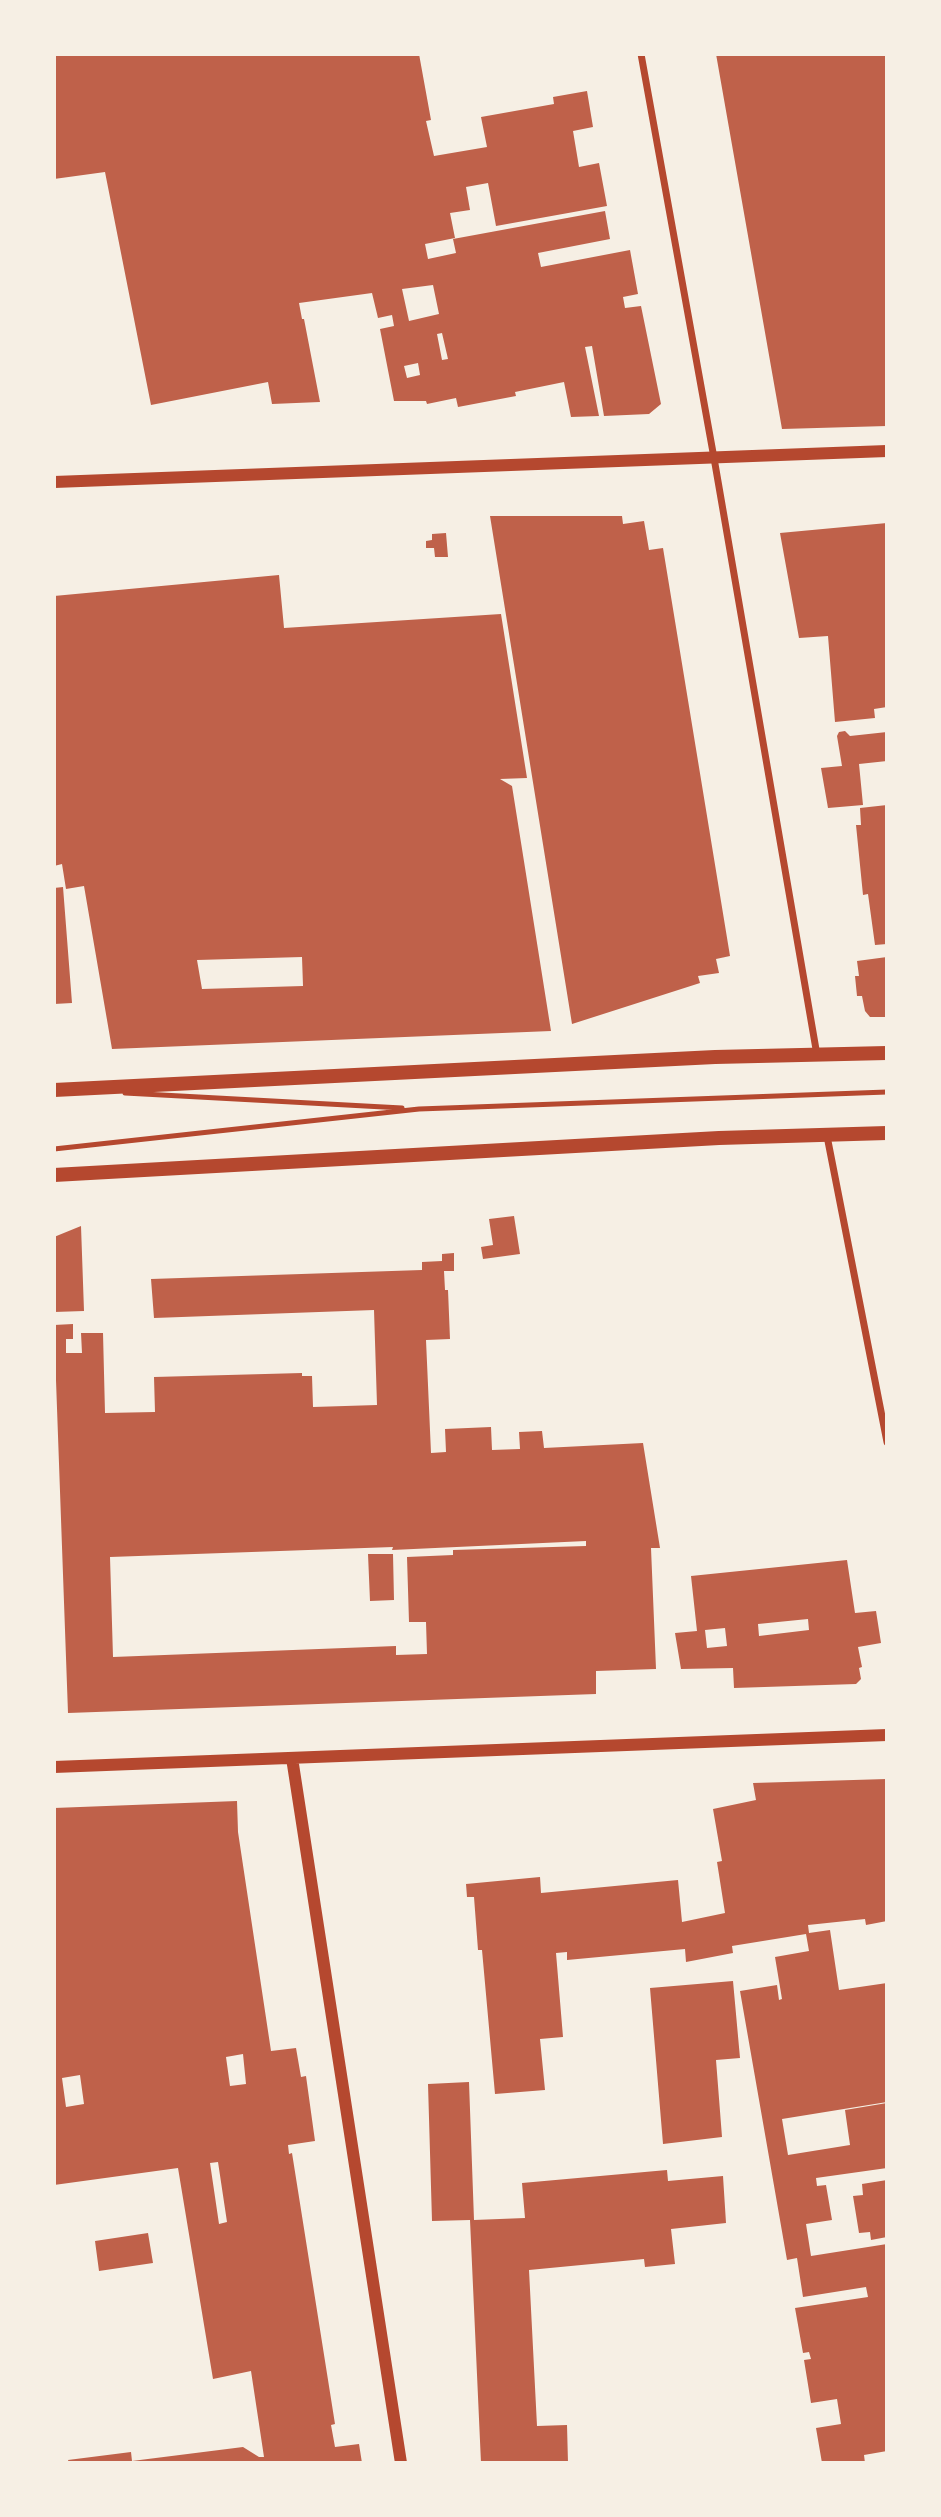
<!DOCTYPE html>
<html>
<head>
<meta charset="utf-8">
<style>
	body { margin:0 }
	#map { position:relative; width:941px; height:2517px; overflow:hidden; background:#f6efe4; font-family:"Open Sans",sans-serif }
	canvas { display:block }
	.frame { position:absolute; inset:0; border:56px solid #f6efe4; pointer-events:none }
</style>
</head>
<body>
<div id="map">
<canvas width="941" height="2517"></canvas>
<div class="frame"></div>
</div>
<script>
const g = document.querySelector('canvas').getContext('2d');
g.lineJoin = 'round';
function fillPath(path, color) {
  g.fillStyle = color;
  g.fill(path, 'evenodd');
}
function poly(rows) {
  const path = new Path2D();
  for (const r of rows) {
    path.moveTo(r[0], r[1]);
    for (let i = 2; i < r.length; i += 2) path.lineTo(r[i], r[i + 1]);
  }
  return path;
}
function stroke(path, color, width, dash) {
  g.strokeStyle = color;
  g.lineWidth = width;
  g.lineCap = dash ? 'butt' : 'round';
  g.setLineDash(dash || []);
  g.stroke(path);
}
const building = poly([
	[54,54,419,54,431,120,426,121,434,156,487,147,481,117,554,104,553,97,587,91,593,127,573,131,579,167,599,163,607,206,496,226,488,183,466,187,470,210,450,213,455,238,425,244,428,259,456,253,453,239,605,211,610,239,538,253,541,267,630,250,638,294,623,297,625,308,641,306,661,404,649,414,604,416,592,346,585,347,599,416,571,417,564,382,515,392,516,396,458,407,456,398,427,404,426,401,394,401,380,329,394,326,392,315,378,318,372,293,299,303,302,319,304,319,320,402,272,404,268,382,151,405,105,172,54,179],
	[433,285,439,314,409,321,402,289],
	[442,333,448,359,442,360,437,334],
	[418,363,420,375,407,378,404,366],
	[716,54,887,54,887,426,782,429],
	[490,516,622,516,623,524,644,521,649,550,663,548,730,956,716,959,719,973,698,976,700,983,572,1024],
	[887,523,887,707,874,709,875,718,835,722,828,636,799,638,780,533],
	[446,533,448,557,435,557,434,548,426,548,426,541,432,540,432,534],
	[279,575,284,628,501,614,527,778,500,779,512,786,551,1031,112,1049,84,886,66,889,62,864,54,866,54,596],
	[302,957,303,986,202,989,197,960],
	[845,731,850,736,887,732,887,761,859,764,863,805,828,808,821,768,842,766,837,736,839,732],
	[887,805,887,944,875,945,868,894,863,895,856,825,861,825,860,808],
	[63,887,72,1003,54,1004,54,888],
	[887,957,887,1017,870,1017,865,1011,862,996,857,996,855,976,859,976,857,961],
	[514,1216,520,1254,483,1259,481,1247,493,1245,489,1219],
	[81,1226,84,1311,54,1312,54,1237],
	[454,1253,454,1271,444,1271,445,1290,448,1290,450,1339,426,1340,431,1453,446,1452,445,1429,491,1427,492,1450,520,1449,519,1432,542,1431,544,1448,643,1443,660,1548,651,1548,656,1669,596,1671,596,1694,68,1713,54,1325,73,1324,73,1339,66,1339,66,1353,82,1353,81,1333,103,1333,105,1413,155,1412,154,1377,302,1373,302,1376,312,1376,313,1407,377,1405,374,1310,154,1318,151,1279,422,1270,422,1262,442,1261,442,1254],
	[586,1541,586,1546,453,1550,453,1555,407,1557,409,1622,426,1622,427,1654,396,1655,396,1646,113,1657,110,1557,393,1547,392,1550],
	[368,1554,393,1554,394,1600,370,1601],
	[847,1560,855,1613,876,1611,881,1643,858,1647,862,1667,859,1668,861,1679,856,1684,734,1688,733,1668,681,1669,675,1633,697,1631,691,1576],
	[808,1619,809,1630,759,1636,758,1624],
	[725,1628,727,1646,707,1648,705,1630],
	[887,1779,887,1921,866,1925,865,1919,808,1925,809,1933,830,1930,839,1990,887,1983,887,2102,782,2119,788,2155,850,2145,845,2110,887,2103,887,2168,816,2178,817,2186,826,2185,832,2220,806,2224,811,2256,887,2244,887,2451,864,2455,865,2463,822,2463,816,2428,841,2424,837,2399,811,2403,804,2360,811,2359,809,2352,803,2353,795,2308,868,2297,866,2287,803,2297,797,2258,787,2260,740,1991,777,1985,779,2000,782,1999,775,1957,809,1951,806,1934,732,1946,733,1953,686,1962,685,1949,567,1960,567,1952,556,1953,563,2037,540,2039,545,2090,495,2094,482,1950,478,1950,474,1897,467,1897,466,1884,540,1877,541,1893,678,1880,682,1922,725,1913,717,1862,722,1861,713,1809,756,1800,753,1783],
	[237,1801,238,1832,271,2051,296,2048,301,2077,306,2076,315,2141,288,2145,289,2154,292,2153,335,2424,331,2425,335,2447,359,2444,362,2463,69,2463,68,2460,131,2452,132,2461,243,2447,259,2457,264,2457,251,2371,213,2379,178,2168,54,2185,54,1808],
	[243,2054,246,2084,230,2086,226,2057],
	[80,2075,84,2104,66,2107,62,2078],
	[218,2162,227,2222,219,2224,210,2163],
	[733,1981,740,2058,716,2060,722,2137,663,2144,650,1988],
	[469,2082,474,2220,525,2218,522,2183,667,2170,668,2181,723,2176,726,2223,671,2229,675,2264,645,2267,644,2259,529,2270,537,2426,567,2425,568,2463,481,2463,470,2220,432,2221,428,2084],
	[887,2180,887,2237,871,2240,870,2232,859,2233,853,2196,863,2195,862,2184],
	[148,2233,153,2263,99,2271,95,2241]
]);
const service = poly([
	[125,1093,402,1108],
	[54,1149,419,1109,887,1092]
]);
const minor = poly([
	[641,54,714,458,817,1055],
	[827,1136,887,1442]
]);
const tertiary = poly([
	[54,482,887,451],
	[292,1758,401,2463],
	[54,1767,887,1735]
]);
const secondary = poly([
	[54,1090,715,1057,887,1053],
	[54,1175,719,1138,887,1133]
]);
fillPath(building, '#bf614a');
stroke(service, '#b5482f', 5);
stroke(minor, '#b5482f', 7);
stroke(tertiary, '#b5482f', 12);
stroke(secondary, '#b5482f', 14);
</script>
</body>
</html>
